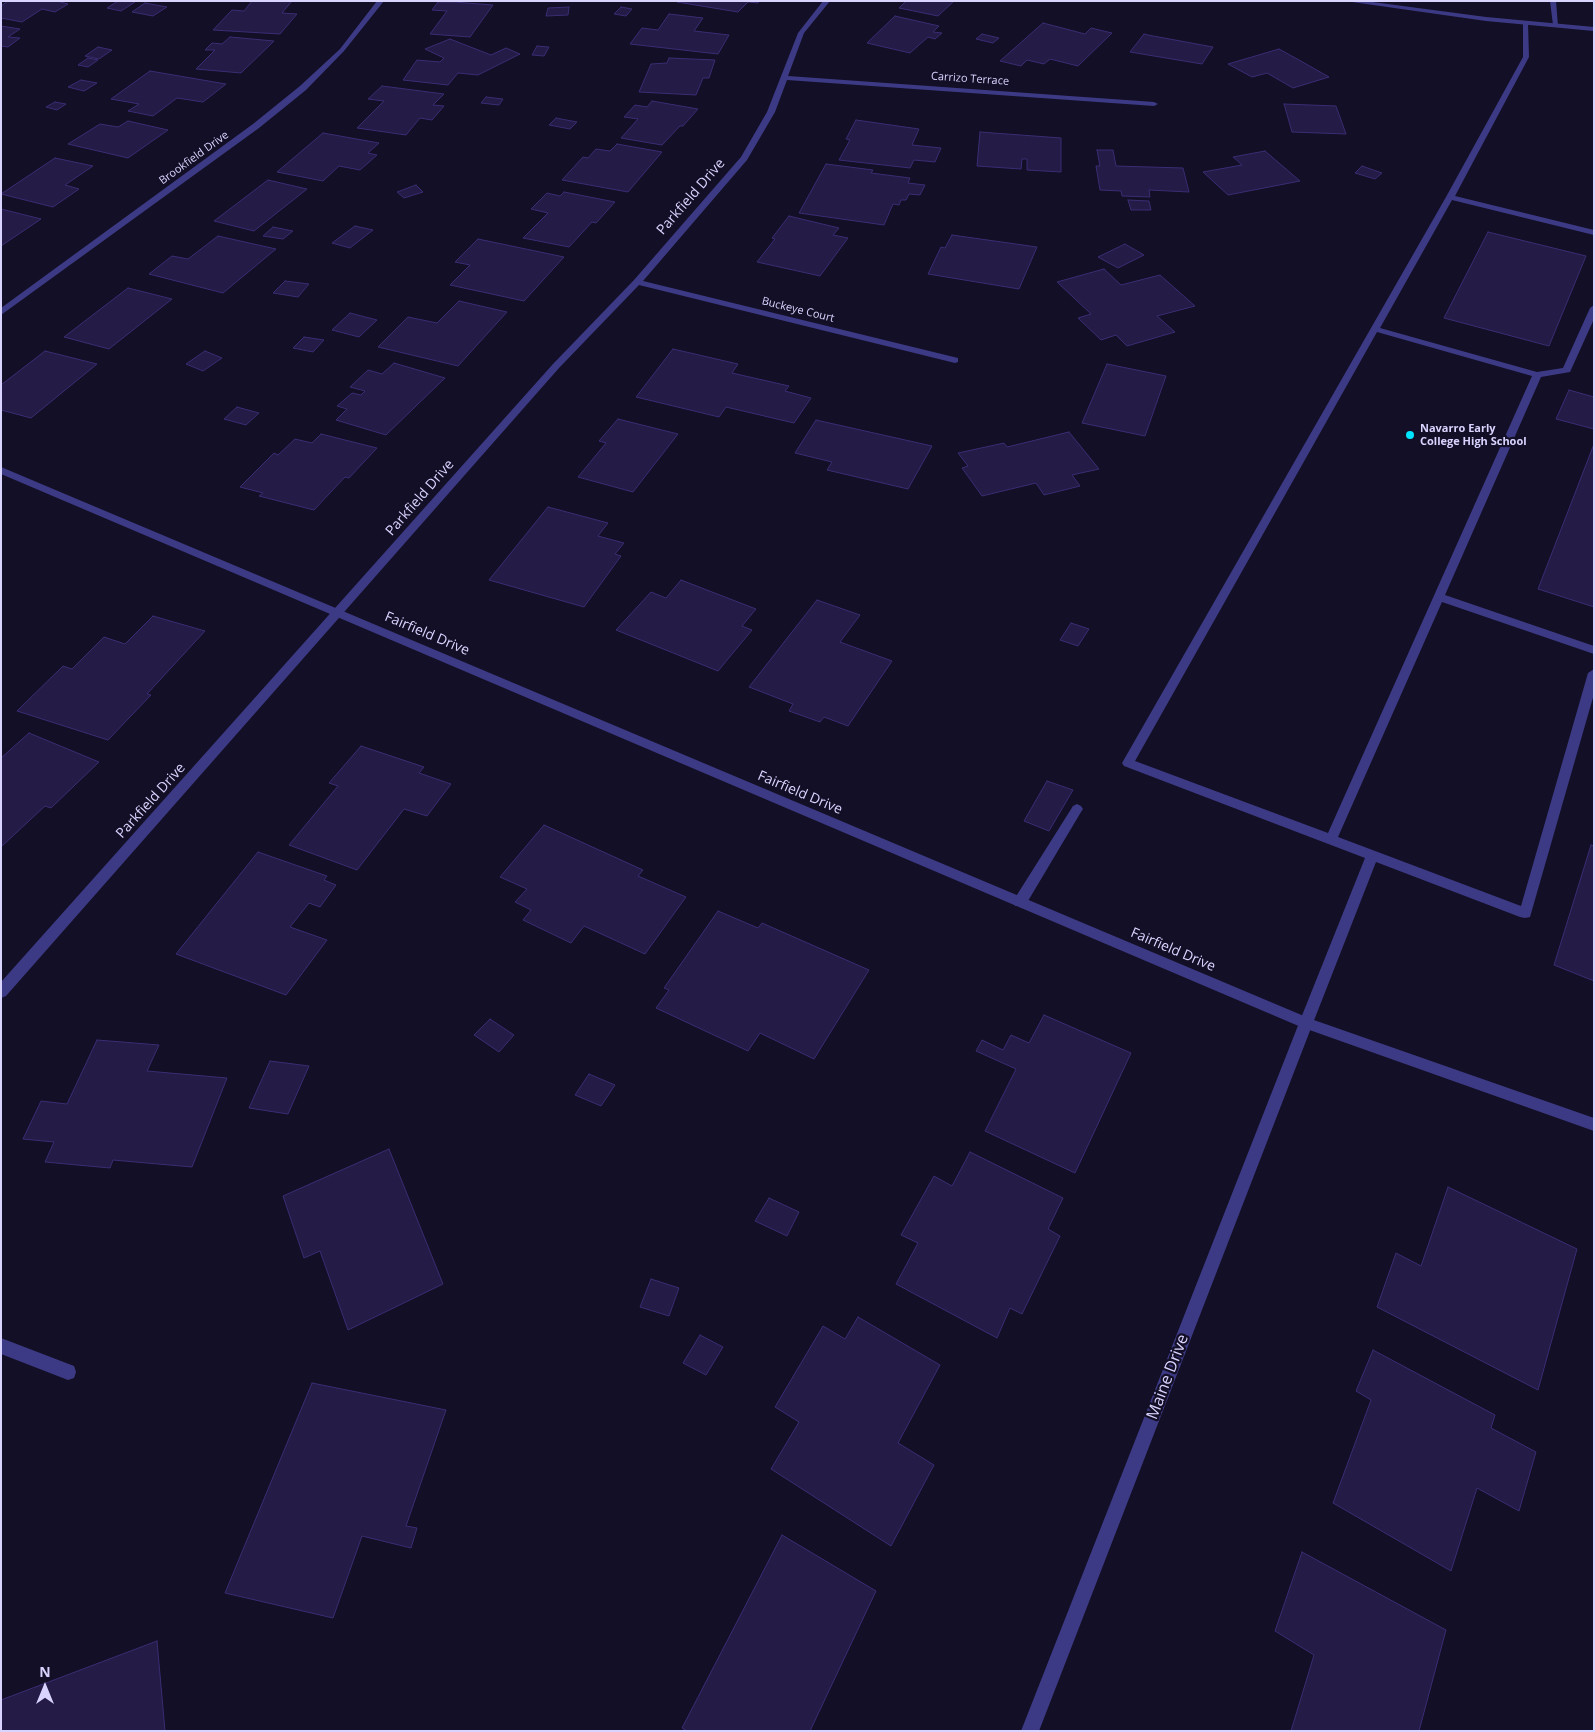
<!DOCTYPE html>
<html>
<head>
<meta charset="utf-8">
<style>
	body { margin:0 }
	#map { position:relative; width:1595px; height:1732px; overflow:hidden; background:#130f26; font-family:"Open Sans",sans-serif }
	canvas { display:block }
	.frame { position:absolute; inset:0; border:2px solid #d9d4ff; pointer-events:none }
	.north { position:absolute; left:20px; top:1662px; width:50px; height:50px; -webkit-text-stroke:4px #130f26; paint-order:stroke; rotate:0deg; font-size:14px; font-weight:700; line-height:20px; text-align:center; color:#d9d4ff }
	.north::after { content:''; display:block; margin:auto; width:18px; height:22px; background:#d9d4ff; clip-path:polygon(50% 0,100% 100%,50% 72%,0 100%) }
</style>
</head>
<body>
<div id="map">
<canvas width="1595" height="1732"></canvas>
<div class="frame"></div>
<div class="north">N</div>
</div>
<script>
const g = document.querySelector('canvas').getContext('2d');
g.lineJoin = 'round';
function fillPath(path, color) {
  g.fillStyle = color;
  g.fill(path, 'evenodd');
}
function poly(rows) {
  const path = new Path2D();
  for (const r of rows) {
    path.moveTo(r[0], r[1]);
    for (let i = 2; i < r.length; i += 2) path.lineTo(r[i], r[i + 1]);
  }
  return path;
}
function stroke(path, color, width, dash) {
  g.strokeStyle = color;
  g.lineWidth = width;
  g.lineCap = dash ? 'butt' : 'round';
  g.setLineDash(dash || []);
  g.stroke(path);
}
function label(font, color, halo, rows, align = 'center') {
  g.font = font + ' "Open Sans",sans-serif';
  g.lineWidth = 4.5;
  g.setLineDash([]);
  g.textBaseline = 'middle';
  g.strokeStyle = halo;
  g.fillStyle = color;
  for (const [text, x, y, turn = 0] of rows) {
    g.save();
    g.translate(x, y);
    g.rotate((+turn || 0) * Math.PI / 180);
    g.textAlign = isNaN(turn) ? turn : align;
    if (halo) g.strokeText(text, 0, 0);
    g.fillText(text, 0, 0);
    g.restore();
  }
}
const building = poly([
	[8,1,57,1,68,4,55,12,42,9,22,22,1,18,1,6,8,1],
	[118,1,131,1,135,2,121,11,107,8,118,1],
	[252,1,292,1,282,13,297,14,280,34,213,30,232,10,244,11,252,1],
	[760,1,758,3,748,2,738,12,677,2,760,1],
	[906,1,954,1,938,16,899,8,906,1],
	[438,2,454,2,493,5,470,37,430,34,447,11,432,10,438,2],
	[145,3,167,7,153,16,132,12,145,3],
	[569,7,568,15,546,16,548,8,569,7],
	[621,7,632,9,626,16,614,14,621,7],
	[669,14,703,18,694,31,729,35,718,54,630,44,642,28,658,30,669,14],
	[895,16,939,26,933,32,942,33,935,39,928,37,910,53,867,43,895,16],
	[1043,23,1085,34,1091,28,1112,33,1078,66,1050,59,1044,64,1027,60,1021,66,1000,61,1043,23],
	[1,26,20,29,8,37,20,38,8,47,1,46,1,26],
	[982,34,999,38,993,43,976,39,982,34],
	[1144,34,1148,35,1213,47,1202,64,1130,52,1144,34],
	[230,37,274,41,241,73,196,69,215,50,205,50,212,43,222,44,230,37],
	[450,39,491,55,506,48,520,54,478,75,458,73,448,85,403,80,417,60,440,62,444,58,425,49,450,39],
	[537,46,549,47,544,56,532,55,537,46],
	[98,47,112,50,99,59,85,56,98,47],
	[1279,49,1299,60,1329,77,1293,88,1267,73,1252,77,1228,64,1279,49],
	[88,58,98,60,88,67,78,65,88,58],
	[669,58,715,60,709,78,703,78,696,95,639,92,651,64,667,63,669,58],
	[150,71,226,84,203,102,177,98,153,116,128,111,139,104,111,99,150,71],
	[81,80,97,83,84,91,68,87,81,80],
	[382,86,444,94,433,105,444,106,432,120,420,118,406,135,357,128,384,101,368,99,382,86],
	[486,97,503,99,499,105,481,103,486,97],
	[652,101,698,109,683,126,680,126,662,145,621,138,638,119,624,117,635,105,647,107,652,101],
	[55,102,66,104,57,110,46,107,55,102],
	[1284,104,1336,106,1346,134,1292,132,1284,104],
	[556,118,577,122,570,129,549,125,556,118],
	[856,120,919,129,912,145,941,148,935,162,914,160,910,168,839,160,850,140,846,139,856,120],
	[128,121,168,130,128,158,68,144,100,124,118,127,128,121],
	[980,132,1061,138,1061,172,1027,170,1027,159,1022,159,1021,169,977,166,980,132],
	[323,133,379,143,368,153,377,155,360,170,339,166,323,181,277,172,323,133],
	[617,144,662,152,628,192,562,180,583,157,588,158,596,149,610,151,617,144],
	[1097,150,1113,150,1116,166,1183,168,1189,192,1149,190,1150,197,1122,196,1121,191,1100,190,1096,166,1100,166,1097,150],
	[1265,151,1300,181,1228,195,1203,172,1242,165,1233,157,1265,151],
	[55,158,93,166,65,185,79,189,53,207,1,194,55,158],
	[826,164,873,170,871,173,910,178,908,183,925,185,920,195,909,194,906,200,901,200,899,205,893,204,884,225,799,213,826,164],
	[1362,166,1382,173,1375,179,1355,173,1362,166],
	[268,180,307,189,254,231,214,221,268,180],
	[416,185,423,192,404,198,397,192,416,185],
	[564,192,615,202,596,223,592,222,569,247,523,238,548,213,531,209,547,193,560,196,564,192],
	[1128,200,1149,201,1151,210,1131,210,1128,200],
	[1,209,41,219,1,246,1,209],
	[789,216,839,228,833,235,848,238,820,276,757,262,775,239,772,238,789,216],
	[355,226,373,230,350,248,332,243,355,226],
	[273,227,293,231,283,239,263,236,273,227],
	[1488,232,1586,256,1549,346,1444,318,1488,232],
	[952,235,1037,247,1019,289,928,274,941,247,945,248,952,235],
	[218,236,276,249,223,293,149,274,172,256,188,259,218,236],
	[478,239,564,257,524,301,450,285,470,265,455,262,478,239],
	[1125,244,1144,255,1118,268,1098,257,1125,244],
	[1104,269,1121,285,1160,275,1195,306,1157,316,1175,332,1127,346,1116,335,1101,340,1078,318,1091,314,1057,282,1104,269],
	[285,281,309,284,298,297,273,293,285,281],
	[128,288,172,299,109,349,64,337,128,288],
	[459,301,507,312,458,366,378,347,408,317,437,323,459,301],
	[350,313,377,320,359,337,332,330,350,313],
	[304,337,324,340,313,352,293,348,304,337],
	[673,349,738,364,732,373,789,386,785,391,811,398,794,423,726,407,719,417,636,397,673,349],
	[45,351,97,364,31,418,1,410,1,385,45,351],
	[205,351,222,358,203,371,186,364,205,351],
	[394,363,445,378,386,435,336,420,347,409,337,406,352,393,361,395,365,391,350,387,368,370,382,374,394,363],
	[1107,364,1166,376,1145,436,1082,423,1107,364],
	[1569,390,1594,397,1594,429,1556,419,1569,390],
	[237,407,259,413,246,425,224,419,237,407],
	[618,419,678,434,633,492,578,477,606,443,599,441,618,419],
	[816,420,932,446,908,489,827,470,832,462,795,453,816,420],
	[1069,432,1099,469,1072,475,1080,486,1044,495,1036,483,982,496,962,468,968,466,958,453,1004,443,1007,447,1069,432],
	[321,434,377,448,349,478,345,477,314,510,259,496,263,493,240,487,274,453,278,455,295,439,312,443,321,434],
	[1594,444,1594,607,1538,589,1594,444],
	[548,507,608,523,598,536,624,543,615,554,621,556,584,607,489,580,548,507],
	[681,580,756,609,742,626,752,630,718,671,616,630,651,592,666,598,681,580],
	[817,600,860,615,840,642,892,661,848,726,824,717,820,722,789,711,793,704,749,687,817,600],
	[153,616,205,631,147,694,151,695,108,740,17,711,63,666,72,669,104,637,125,644,153,616],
	[1071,623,1089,629,1078,646,1060,640,1071,623],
	[29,733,99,762,51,808,45,806,1,847,1,758,29,733],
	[361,746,424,767,419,773,451,784,427,816,404,809,357,870,289,845,338,786,329,783,361,746],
	[1047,781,1073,790,1049,831,1024,821,1047,781],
	[544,825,643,870,638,876,686,897,645,954,584,926,571,943,523,920,531,910,515,902,527,889,500,877,544,825],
	[1591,845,1594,846,1594,981,1554,965,1591,845],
	[258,852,327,876,324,880,336,885,320,907,309,903,290,927,327,940,286,995,176,954,258,852],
	[718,911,758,928,762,923,869,970,814,1059,760,1033,748,1051,656,1008,669,990,664,988,718,911],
	[1044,1015,1131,1053,1075,1173,985,1131,1016,1069,976,1051,982,1040,1003,1050,1011,1035,1029,1043,1044,1015],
	[490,1019,514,1035,499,1052,474,1035,490,1019],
	[97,1040,159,1045,147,1071,227,1078,192,1167,113,1160,110,1168,45,1162,54,1142,23,1139,41,1101,67,1104,97,1040],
	[270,1061,309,1066,288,1114,249,1108,270,1061],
	[589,1074,615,1085,601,1106,575,1095,589,1074],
	[389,1149,443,1284,348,1330,320,1251,304,1258,283,1196,389,1149],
	[970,1152,1063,1198,1048,1229,1060,1236,1022,1314,1010,1308,997,1338,896,1284,918,1243,901,1235,934,1176,952,1186,970,1152],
	[1448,1187,1577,1249,1538,1390,1377,1307,1396,1253,1421,1266,1448,1187],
	[769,1198,799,1212,787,1236,755,1221,769,1198],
	[651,1279,679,1288,669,1316,640,1307,651,1279],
	[858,1317,940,1365,898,1443,934,1465,891,1546,771,1469,799,1422,775,1407,823,1326,845,1339,858,1317],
	[700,1335,723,1347,706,1375,683,1363,700,1335],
	[1373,1350,1495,1415,1491,1428,1536,1452,1519,1511,1477,1488,1451,1571,1333,1503,1371,1400,1356,1391,1373,1350],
	[312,1383,446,1410,406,1526,417,1528,411,1548,362,1536,333,1618,225,1593,312,1383],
	[782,1535,876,1591,810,1731,687,1731,682,1728,782,1535],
	[1302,1552,1446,1630,1419,1731,1291,1731,1314,1655,1275,1631,1302,1552],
	[157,1641,165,1731,1,1731,1,1700,157,1641]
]);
const service = poly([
	[1550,1,1556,1,1558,26,1553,25,1550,1],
	[1523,22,1528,23,1529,57,1455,196,1594,230,1594,235,1452,200,1380,328,1537,372,1563,368,1590,308,1594,305,1594,319,1570,372,1541,377,1445,595,1594,646,1594,654,1442,602,1338,837,1521,906,1588,673,1594,669,1594,694,1530,917,1525,918,1520,917,1376,862,1313,1023,1311,1027,1306,1029,1301,1027,1299,1023,1365,858,1124,766,1122,763,1446,197,1523,57,1523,22],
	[1377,332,1532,376,1328,833,1135,761,1377,332],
	[1077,804,1081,806,1083,809,1081,812,1025,906,1015,906,1014,902,1015,898,1073,806,1077,804]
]);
const minor = poly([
	[377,1,384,1,344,51,306,90,259,128,1,315,1,308,253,124,300,86,340,49,377,1],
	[823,1,830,1,804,33,788,76,1154,102,1158,104,1154,106,787,80,775,112,747,160,643,281,958,358,958,362,955,363,639,285,559,368,6,996,1,998,1,982,553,364,634,280,741,157,767,112,798,33,823,1],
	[1306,1017,1311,1019,1313,1023,1039,1731,1021,1731,1299,1023,1301,1019,1306,1017],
	[1,1338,74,1366,76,1372,74,1378,68,1380,1,1354,1,1338]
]);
const tertiary = poly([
	[1345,1,1365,1,1486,17,1594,27,1594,31,1486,21,1345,1],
	[1,467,1311,1019,1594,1118,1594,1131,1301,1027,1,474,1,467]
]);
const markers = [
	[1410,435,5,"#00e5ff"]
];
const farStreetnames = [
	["Carrizo Terrace",970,79,4],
	["Brookfield Drive",194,158,-36],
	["Buckeye Court",798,310,14]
];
const farPoinames = [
	["Navarro Early",1420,429],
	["College High School",1420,442]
];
const streetNames = [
	["Parkfield Drive",691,197,-49],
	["Parkfield Drive",420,498,-49],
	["Fairfield Drive",427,634,23],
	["Fairfield Drive",800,793,23],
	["Parkfield Drive",151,801,-48],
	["Fairfield Drive",1173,950,23]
];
const nearStreetnames = [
	["Maine Drive",1168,1377,-69]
];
fillPath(building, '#241b47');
stroke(building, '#3b2d73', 1);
fillPath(service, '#3d3a85');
fillPath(minor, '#3d3a85');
fillPath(tertiary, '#3d3a85');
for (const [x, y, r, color] of markers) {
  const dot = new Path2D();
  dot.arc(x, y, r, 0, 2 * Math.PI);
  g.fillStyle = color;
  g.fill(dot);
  stroke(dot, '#130f26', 2);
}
label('11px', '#d9d4ff', '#130f26', farStreetnames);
label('bold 11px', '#d9d4ff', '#130f26', farPoinames, 'left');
label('14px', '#d9d4ff', '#130f26', streetNames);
label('16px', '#d9d4ff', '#130f26', nearStreetnames);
</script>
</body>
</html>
